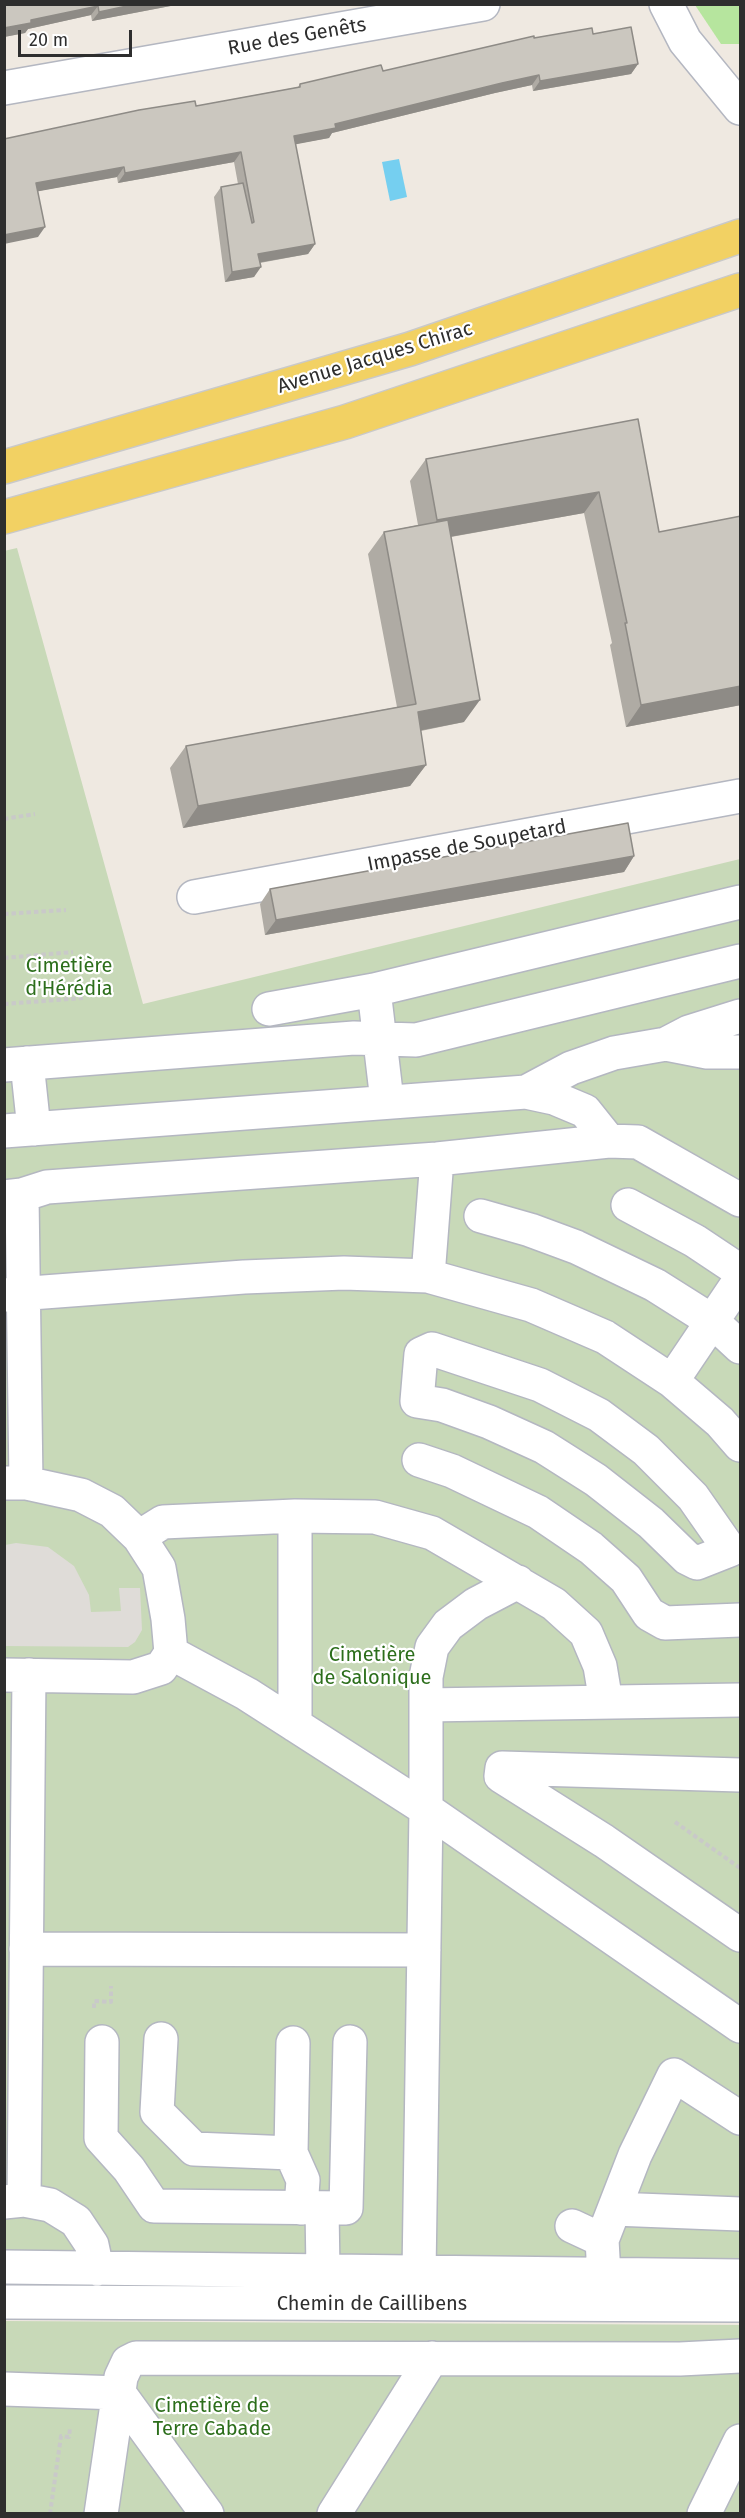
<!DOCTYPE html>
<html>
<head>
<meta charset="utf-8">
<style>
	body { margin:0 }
	#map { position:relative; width:745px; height:2518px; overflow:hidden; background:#efe9e1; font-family:"Fira Sans",sans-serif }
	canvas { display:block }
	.frame { position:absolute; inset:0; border:6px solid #2e2e2e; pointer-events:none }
	.scale { position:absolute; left:18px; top:30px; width:114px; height:27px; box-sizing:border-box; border:3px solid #2e2e2e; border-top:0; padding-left:8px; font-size:18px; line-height:21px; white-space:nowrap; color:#2e2e2e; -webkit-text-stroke:4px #fff; paint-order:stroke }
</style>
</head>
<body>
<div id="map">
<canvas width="745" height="2518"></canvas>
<div class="frame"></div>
<div class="scale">20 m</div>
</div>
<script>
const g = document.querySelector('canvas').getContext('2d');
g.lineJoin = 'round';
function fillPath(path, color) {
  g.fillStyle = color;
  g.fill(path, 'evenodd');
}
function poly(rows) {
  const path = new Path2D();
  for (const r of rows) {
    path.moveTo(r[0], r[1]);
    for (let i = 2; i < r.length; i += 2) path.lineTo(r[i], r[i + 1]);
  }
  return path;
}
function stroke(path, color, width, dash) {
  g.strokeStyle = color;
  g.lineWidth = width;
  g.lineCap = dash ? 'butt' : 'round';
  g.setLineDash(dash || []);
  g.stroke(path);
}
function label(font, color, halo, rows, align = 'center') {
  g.font = font + ' "Fira Sans",sans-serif';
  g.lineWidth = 4.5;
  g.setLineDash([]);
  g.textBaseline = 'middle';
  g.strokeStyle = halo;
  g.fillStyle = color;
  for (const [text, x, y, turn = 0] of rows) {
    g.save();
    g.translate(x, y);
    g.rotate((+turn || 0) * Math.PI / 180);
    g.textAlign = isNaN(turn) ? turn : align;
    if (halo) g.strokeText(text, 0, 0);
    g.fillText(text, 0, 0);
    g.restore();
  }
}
const green = poly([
	[695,5,740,5,740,44,721,44]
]);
const cemetery = poly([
	[17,548,143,1004,740,859,740,2284,5,2279,4,551],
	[4,2321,740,2325,740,2513,5,2513]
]);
const plaza = poly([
	[16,1543,48,1547,74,1566,89,1595,91,1612,121,1611,119,1588,140,1588,142,1630,135,1642,128,1647,5,1646,5,1545]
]);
const water = poly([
	[399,159,407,197,390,201,382,162]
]);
const path = poly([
	[4,819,35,814],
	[4,914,66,910],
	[4,958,73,952],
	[4,1004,83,998],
	[675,1822,740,1868],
	[94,2008,94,2001,111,2002,111,1986],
	[50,2514,61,2436,69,2437,70,2428]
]);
const minor = poly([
	[666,4,685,41,740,108],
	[4,88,483,4],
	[194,897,740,796],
	[374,990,740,902],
	[269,1009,374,990,387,1101],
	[666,1044,707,1052,740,1052],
	[27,1063,34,1129],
	[4,1065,354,1038,416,1040,740,961],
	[526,1092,554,1098,585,1111,609,1141],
	[4,1131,526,1092,571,1068,614,1053,666,1044,689,1032,740,1016],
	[22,1195,47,1187,437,1159,609,1141,638,1142,740,1200],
	[4,1197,22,1195,26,1483],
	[628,1205,695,1241,740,1271],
	[481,1216,530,1230,576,1247,655,1285,712,1321,740,1347],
	[428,1276,437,1159],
	[4,1295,244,1277,344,1273,428,1276,531,1305,605,1337,672,1381,720,1422,740,1445],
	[432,1349,540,1385,599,1415,646,1450,693,1497,730,1550,697,1563,687,1558,651,1523,596,1480,544,1447,489,1422,442,1405,417,1401,421,1354,432,1349],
	[672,1381,740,1280],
	[419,1460,452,1471,538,1512,591,1548,626,1579,649,1614,665,1623,740,1620],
	[4,1483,26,1483,81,1495,112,1511,139,1537,159,1568,168,1619,171,1653,161,1668,133,1677,4,1675],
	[139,1537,163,1522,295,1516,375,1517,432,1533,554,1604,586,1633,600,1666,606,1702],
	[171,1653,247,1694,426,1809,740,2026],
	[426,1705,740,1700],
	[295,1725,295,1516],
	[740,1775,502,1768,501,1776,604,1841,740,1935],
	[26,1949,424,1950],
	[161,2039,157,2112,194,2149,291,2153,293,2043],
	[102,2042,101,2138,129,2169,154,2206,346,2208,350,2042],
	[291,2153,303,2180,301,2208],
	[24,2200,29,1675],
	[4,2202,24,2200,50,2205,76,2221,92,2245,97,2269],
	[322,2208,323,2271],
	[614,2209,740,2214],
	[572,2226,602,2240],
	[4,2267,740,2276],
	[419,2273,426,1809,426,1677,432,1647,448,1625,476,1604,518,1582],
	[604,2275,602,2240,635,2155,674,2075,740,2118],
	[4,2302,740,2305],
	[4,2389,119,2393,207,2514],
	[101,2514,121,2377,128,2362,136,2358,680,2359,740,2356],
	[334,2514,432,2358],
	[704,2514,740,2441]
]);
const major = poly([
	[4,467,410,349,740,236],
	[4,517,345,422,740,290]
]);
const wall = poly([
	[4,4,181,4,92,21,91,15,28,29,25,33,4,37],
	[593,34,638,64,631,74,533,91,532,85,495,93,332,133,329,138,295,144,315,244,308,254,260,263,254,277,225,282,214,197,221,187,238,184,234,162,118,183,117,177,38,191,38,237,4,139,196,106,298,87,300,84,383,71,534,38],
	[638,419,659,532,741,705,626,727,610,645,612,643,584,513,451,537,464,722,421,731,426,765,410,786,183,828,170,768,186,746,397,707,368,554,384,532,418,525,410,481,426,459],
	[634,856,624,872,265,935,260,904,270,889]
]);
const shadedWall = poly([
	[136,4,181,4,92,21,99,12],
	[98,6,91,15,28,29,25,33,4,37,4,28,31,20],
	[638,64,631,74,533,91,540,81],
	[539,75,532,85,495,93,332,133,329,138,287,146,294,136,335,124,502,83],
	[241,152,234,162,118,183,125,173],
	[124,167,117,177,29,193,36,183],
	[45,227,38,237,4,244,4,235],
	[315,244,308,254,251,264,258,254],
	[261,267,254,277,225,282,232,272],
	[599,492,584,513,421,542,437,520],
	[741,686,741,705,626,727,641,705],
	[480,700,464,722,402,734,418,712],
	[426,765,410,786,183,828,198,806],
	[634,856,624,872,265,935,276,920]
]);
const building = poly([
	[4,4,136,4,99,12,98,6,31,20,31,23,4,28,4,4],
	[631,27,638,64,540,81,539,75,502,83,335,124,336,128,294,136,315,244,258,254,261,267,232,272,221,187,243,183,252,223,254,222,241,152,125,173,124,167,36,183,45,227,4,235,4,139,139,110,195,101,196,106,300,87,300,84,381,65,383,71,534,36,534,38,592,28,593,34,631,27],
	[638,419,659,532,741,516,741,686,641,705,625,623,627,623,599,492,437,520,426,459,638,419],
	[448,520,480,700,418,712,426,765,198,806,186,746,416,704,384,532,448,520],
	[628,823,634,856,276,920,270,889,628,823]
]);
const streetNames = [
	["Rue des Genêts",297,37,-10],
	["Avenue Jacques Chirac",375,358,-17],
	["Impasse de Soupetard",467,846,-11],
	["Chemin de Caillibens",372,2304]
];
const parkNames = [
	["Cimetière",69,966],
	["d'Hérédia",69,989],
	["Cimetière",372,1655],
	["de Salonique",372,1678],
	["Cimetière de",212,2406],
	["Terre Cabade",212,2429]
];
fillPath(green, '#b6e59e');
fillPath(cemetery, '#c8d9b8');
fillPath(plaza, '#dfdcd8');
fillPath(water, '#75cff0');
stroke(minor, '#b4b7c1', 36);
stroke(major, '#c9c9c9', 36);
stroke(path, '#c9c9c9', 4, [4.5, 3]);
stroke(minor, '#fff', 33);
stroke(major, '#f2d163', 33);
fillPath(wall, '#afaba4');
fillPath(shadedWall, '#8e8b86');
fillPath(building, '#cbc7bf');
stroke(building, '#8e8b86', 1.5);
label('20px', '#2e2e2e', '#fff', streetNames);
label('20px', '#2c6e1b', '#fff', parkNames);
</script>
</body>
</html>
